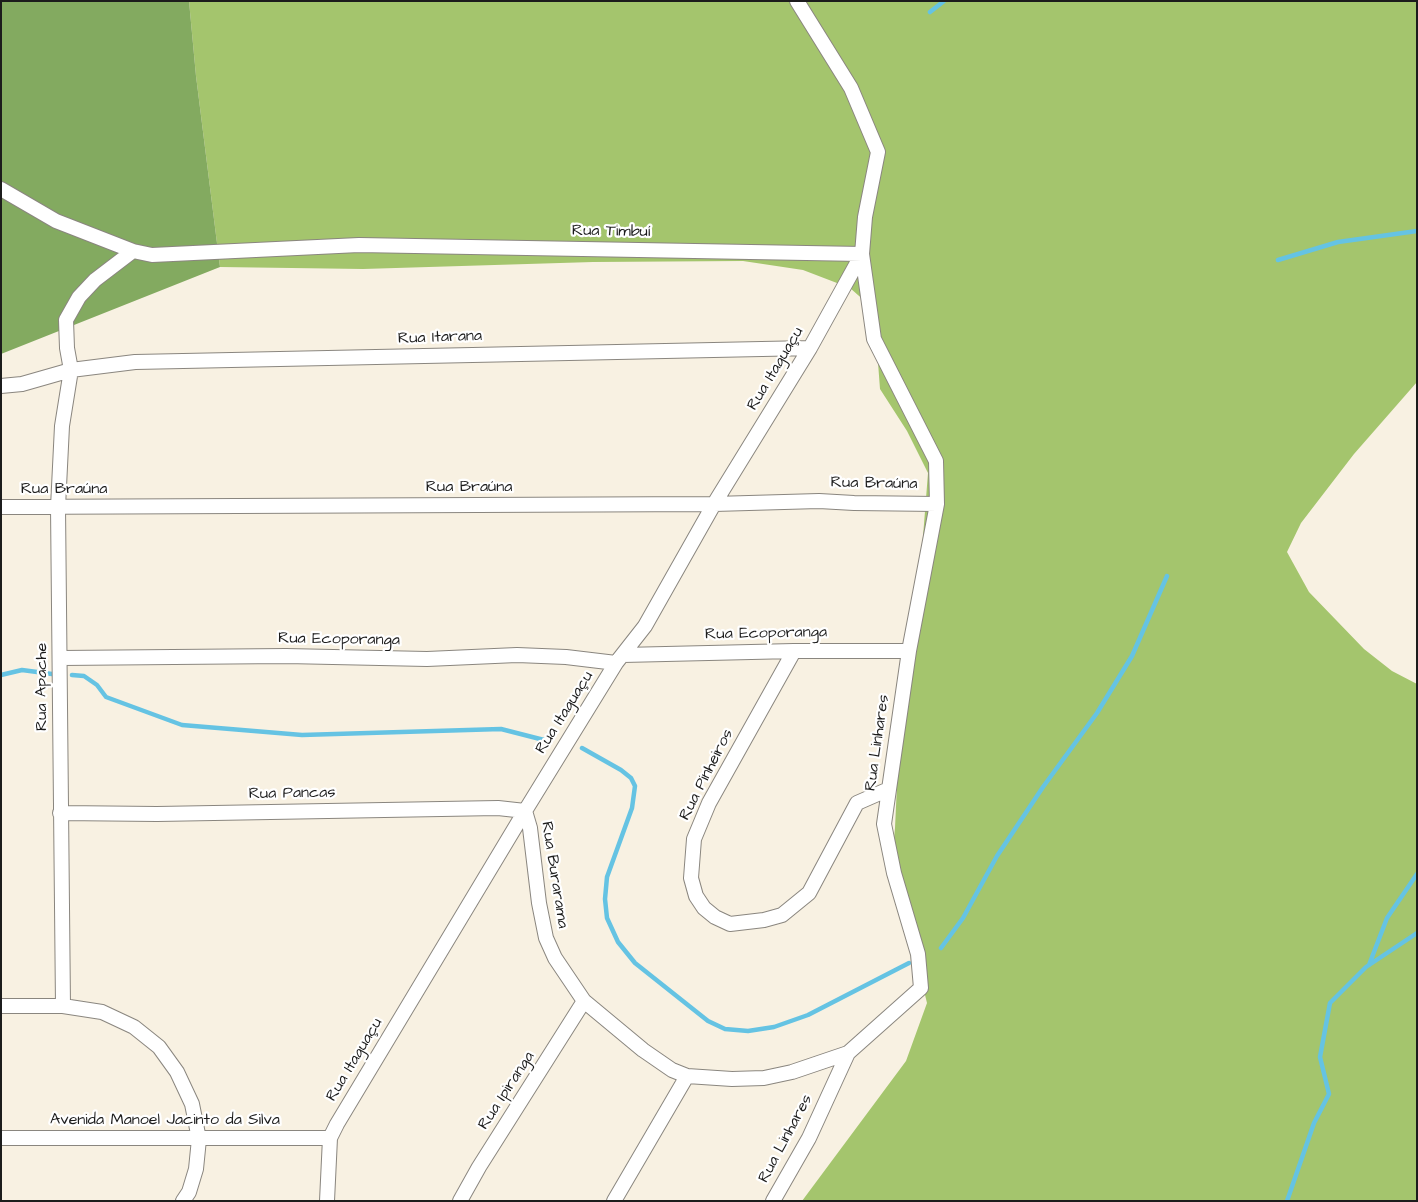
<!DOCTYPE html>
<html>
<head>
<meta charset="utf-8">
<style>
	body { margin:0 }
	#map { position:relative; width:1418px; height:1202px; overflow:hidden; background:#f8f1e2; font-family:"Architects Daughter",sans-serif }
	canvas { display:block }
	.frame { position:absolute; inset:0; border:2px solid #1c1c1c; pointer-events:none }
</style>
</head>
<body>
<div id="map">
<canvas width="1418" height="1202"></canvas>
<div class="frame"></div>
</div>
<script>
const g = document.querySelector('canvas').getContext('2d');
g.lineJoin = 'round';
function fillPath(path, color) {
  g.fillStyle = color;
  g.fill(path, 'evenodd');
}
function poly(rows) {
  const path = new Path2D();
  for (const r of rows) {
    path.moveTo(r[0], r[1]);
    for (let i = 2; i < r.length; i += 2) path.lineTo(r[i], r[i + 1]);
  }
  return path;
}
function stroke(path, color, width, dash) {
  g.strokeStyle = color;
  g.lineWidth = width;
  g.lineCap = dash ? 'butt' : 'round';
  g.setLineDash(dash || []);
  g.stroke(path);
}
function label(font, color, halo, rows, align = 'center') {
  g.font = font + ' "Architects Daughter",sans-serif';
  g.lineWidth = 4.5;
  g.setLineDash([]);
  g.textBaseline = 'middle';
  g.strokeStyle = halo;
  g.fillStyle = color;
  for (const [text, x, y, turn = 0] of rows) {
    g.save();
    g.translate(x, y);
    g.rotate((+turn || 0) * Math.PI / 180);
    g.textAlign = isNaN(turn) ? turn : align;
    if (halo) g.strokeText(text, 0, 0);
    g.fillText(text, 0, 0);
    g.restore();
  }
}
const green = poly([
	[189,1,1417,1,1417,382,1354,454,1301,523,1287,552,1309,592,1364,649,1392,671,1417,684,1417,1201,802,1201,906,1061,927,1003,915,954,890,881,895,828,901,698,921,562,928,473,907,431,880,389,876,336,867,303,850,288,803,270,743,261,593,262,363,269,220,267,196,76]
]);
const forest = poly([
	[1,1,189,1,196,76,220,267,1,354]
]);
const stream = poly([
	[930,12,944,1],
	[1278,260,1338,242,1417,231],
	[1,675,22,670,52,674],
	[72,675,84,676,97,685,106,697,182,725,302,735,501,729,544,740],
	[582,748,621,770,631,778,635,786,632,808,607,877,605,899,607,918,618,942,635,963,708,1021,725,1029,748,1031,774,1027,808,1015,909,963],
	[941,948,963,918,997,856,1043,787,1097,713,1132,656,1167,576],
	[1369,965,1387,918,1417,874],
	[1287,1201,1314,1123,1329,1094,1320,1057,1330,1003,1366,967,1417,933]
]);
const street = poly([
	[1,189,56,221,133,251,152,255,359,245,862,254],
	[1,386,22,384,71,370,135,362,810,348],
	[1,507,714,504,819,501,854,503,937,504],
	[794,651,709,803,694,839,691,878,696,896,704,908,715,917,730,924,764,920,782,915,809,893,857,803,889,789],
	[623,655,794,651,909,651],
	[61,658,286,656,427,659,517,655,566,657,616,663],
	[525,811,530,828,539,903,546,938,555,958,584,1001,643,1050,672,1070,687,1076,732,1079,764,1078,792,1072,848,1053],
	[60,813,157,814,498,808,525,811],
	[1,1006,63,1006,102,1012,134,1027,159,1047,177,1072,192,1104,199,1139,196,1169,189,1192,183,1201],
	[63,1006,58,507,62,426,71,370,67,348,66,320,79,297,95,280,133,251],
	[1,1138,330,1138],
	[327,1201,330,1138,337,1124,525,811,616,663,645,626,714,504,810,348,862,254],
	[460,1201,479,1167,584,1001],
	[614,1201,687,1076],
	[773,1201,809,1138,848,1053,921,988,918,954,894,873,884,824,909,651,937,504,936,461,874,339,862,254,865,217,878,152,851,88,797,1]
]);
const streetNames = [
	["Rua Timbuí",611,232,1],
	["Rua Itarana",440,338,-2],
	["Rua Itaguaçu",776,369,-59],
	["Rua Braúna",874,484,1],
	["Rua Braúna",469,488],
	["Rua Braúna",64,490],
	["Rua Ecoporanga",766,634,-1],
	["Rua Ecoporanga",339,640,1],
	["Rua Apache",43,687,-90],
	["Rua Itaguaçu",565,713,-58],
	["Rua Linhares",878,743,-82],
	["Rua Pinheiros",707,775,-63],
	["Rua Pancas",292,794,-1],
	["Rua Burarama",554,875,81],
	["Rua Itaguaçu",355,1060,-59],
	["Rua Ipiranga",507,1091,-57],
	["Avenida Manoel Jacinto da Silva",165,1121],
	["Rua Linhares",786,1139,-62]
];
fillPath(green, '#a4c56d');
fillPath(forest, '#83aa60');
stroke(stream, '#65c3e3', 4.5);
stroke(street, '#8a867f', 16);
stroke(street, '#fff', 14);
label('16px', '#1c1c1c', '#fff', streetNames);
</script>
</body>
</html>
